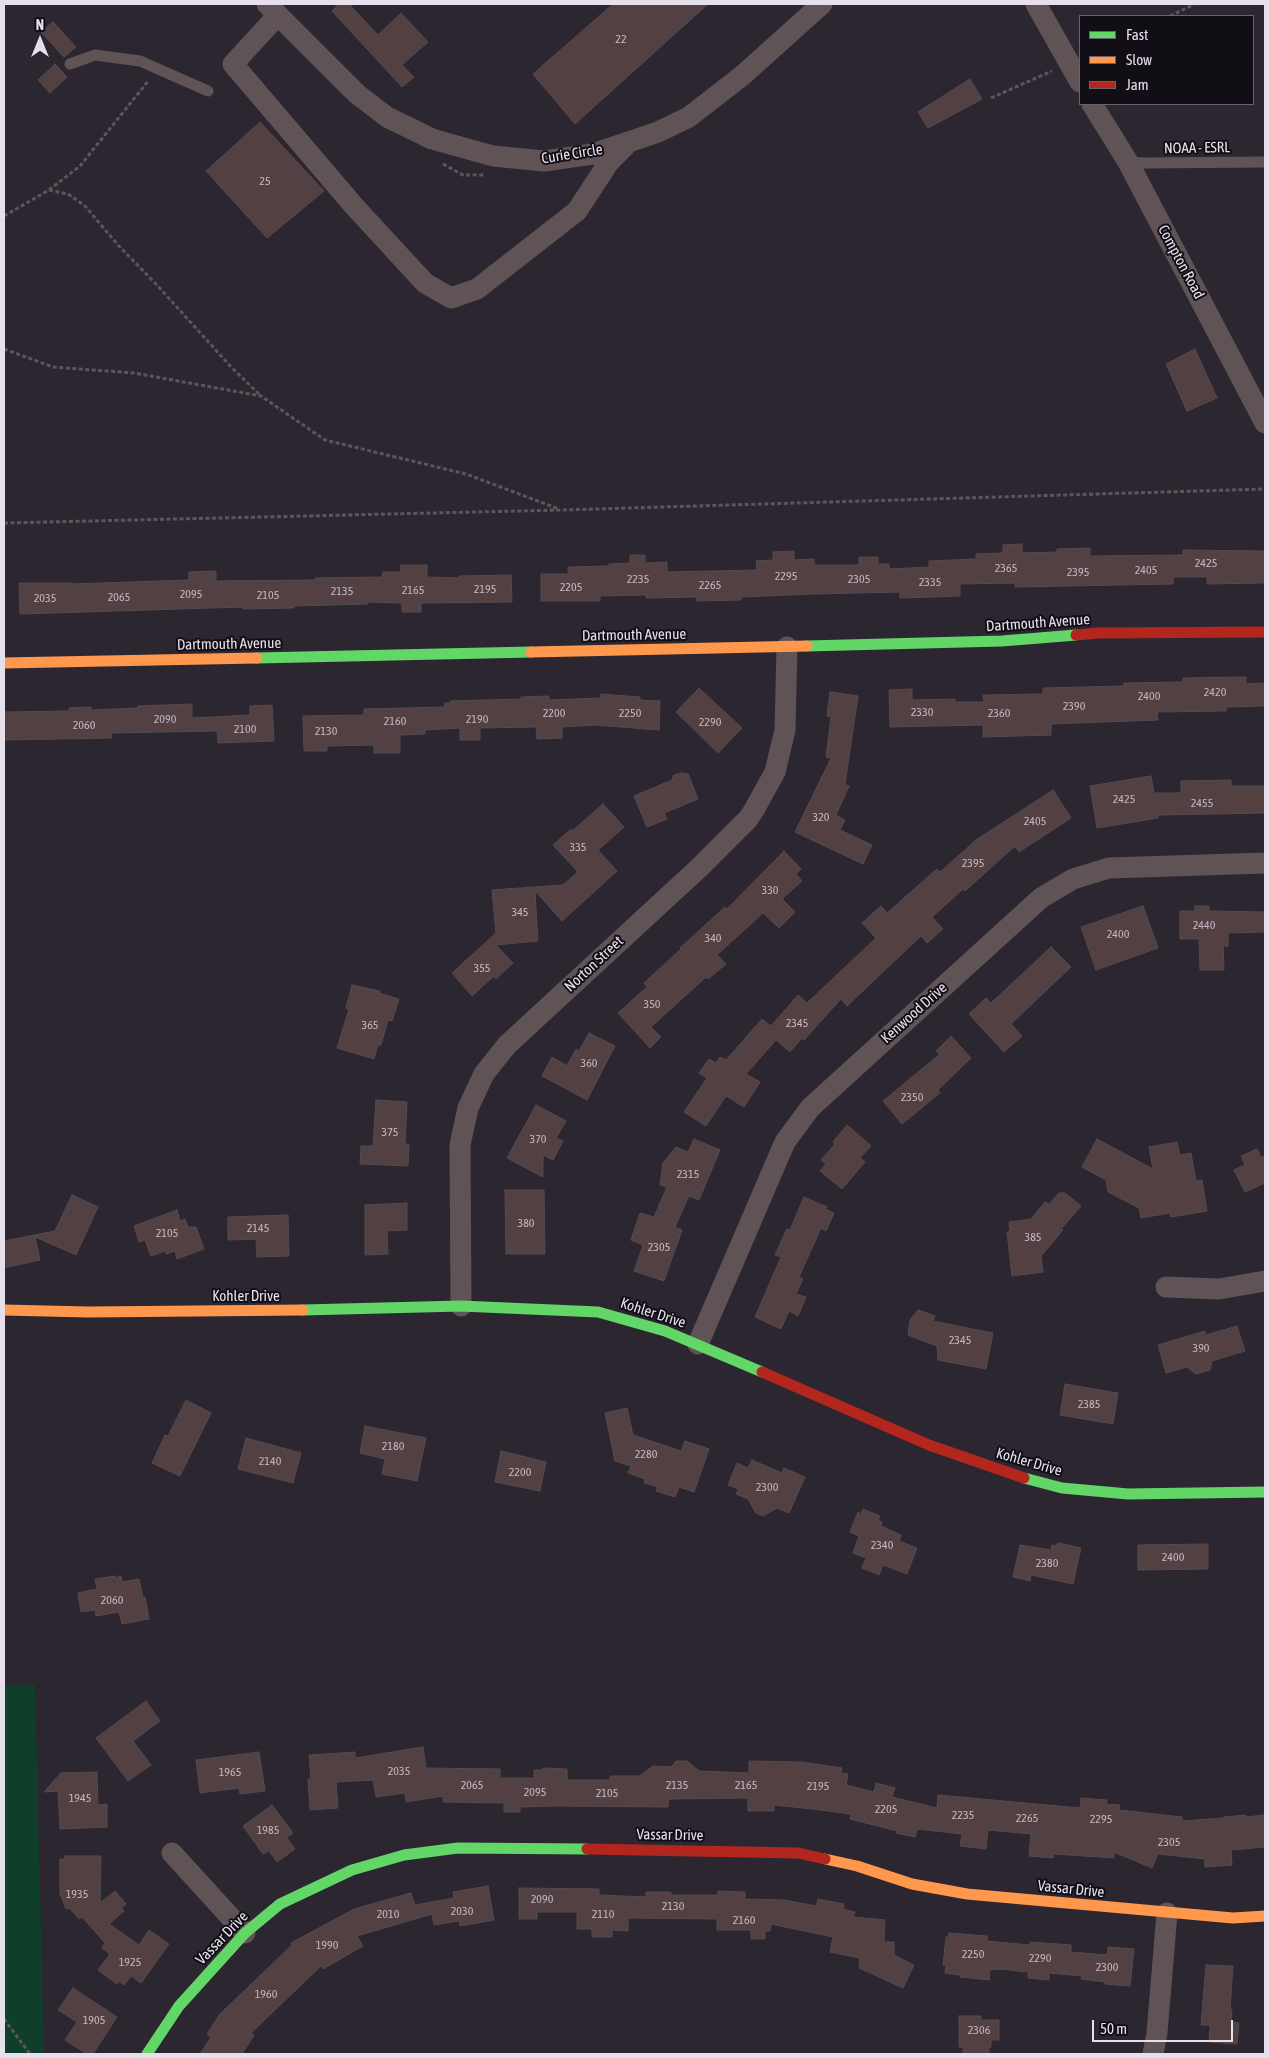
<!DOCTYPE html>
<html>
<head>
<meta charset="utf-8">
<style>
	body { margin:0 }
	#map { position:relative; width:1269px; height:2058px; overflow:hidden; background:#2c2631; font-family:"Asap Condensed",sans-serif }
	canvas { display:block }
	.frame { position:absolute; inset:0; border:5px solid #e6e0ed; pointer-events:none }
	.legend { position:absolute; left:1079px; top:15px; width:175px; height:90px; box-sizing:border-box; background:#120e16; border:1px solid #67626c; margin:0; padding:6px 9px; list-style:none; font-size:15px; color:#e6e0ed }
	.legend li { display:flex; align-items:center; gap:10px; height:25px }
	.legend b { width:25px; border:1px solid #67626c }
	.north { position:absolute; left:15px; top:15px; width:50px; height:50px; -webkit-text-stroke:4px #120e16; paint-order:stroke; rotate:0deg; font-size:14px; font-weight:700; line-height:20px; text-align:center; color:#e6e0ed }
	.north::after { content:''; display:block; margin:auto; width:18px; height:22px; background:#e6e0ed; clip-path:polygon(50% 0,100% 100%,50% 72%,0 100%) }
	.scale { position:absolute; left:1092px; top:2020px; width:141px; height:22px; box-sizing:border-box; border:2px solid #e6e0ed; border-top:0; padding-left:6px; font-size:15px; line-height:18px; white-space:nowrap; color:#e6e0ed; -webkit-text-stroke:4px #120e16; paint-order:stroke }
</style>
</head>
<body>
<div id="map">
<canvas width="1269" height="2058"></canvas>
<div class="frame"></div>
<ul class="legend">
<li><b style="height:6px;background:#63d668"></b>Fast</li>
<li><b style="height:6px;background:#ff974d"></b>Slow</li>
<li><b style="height:6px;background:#b3261e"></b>Jam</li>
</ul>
<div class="north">N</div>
<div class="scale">50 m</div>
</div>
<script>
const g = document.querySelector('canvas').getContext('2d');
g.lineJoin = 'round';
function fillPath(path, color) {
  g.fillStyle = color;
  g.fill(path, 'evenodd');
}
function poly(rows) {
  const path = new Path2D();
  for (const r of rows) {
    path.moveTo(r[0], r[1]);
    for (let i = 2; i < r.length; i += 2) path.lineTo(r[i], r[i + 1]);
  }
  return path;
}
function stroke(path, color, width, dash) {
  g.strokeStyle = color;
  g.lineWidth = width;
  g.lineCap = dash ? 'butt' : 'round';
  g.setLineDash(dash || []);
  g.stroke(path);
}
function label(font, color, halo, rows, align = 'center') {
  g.font = font + ' "Asap Condensed",sans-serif';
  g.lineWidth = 4;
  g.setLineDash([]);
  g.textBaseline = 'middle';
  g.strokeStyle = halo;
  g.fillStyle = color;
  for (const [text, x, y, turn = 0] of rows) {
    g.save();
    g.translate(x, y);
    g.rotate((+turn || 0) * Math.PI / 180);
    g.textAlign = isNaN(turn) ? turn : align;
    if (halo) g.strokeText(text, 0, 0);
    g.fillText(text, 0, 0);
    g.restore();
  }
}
const green = poly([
	[4,1685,35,1685,44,2054,4,2054]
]);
const building = poly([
	[339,4,349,4,378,35,401,13,428,42,402,65,414,77,402,87,332,11,339,4],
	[613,4,708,4,575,124,533,74,613,4],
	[53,22,76,47,64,57,41,32,53,22],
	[55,64,67,77,50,93,38,80,55,64],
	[970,79,982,99,928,128,918,112,970,79],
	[260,122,324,191,267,238,206,171,260,122],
	[1195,349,1217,398,1187,411,1166,364,1195,349],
	[1022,544,1022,553,1057,552,1057,549,1090,548,1090,556,1183,555,1183,550,1265,551,1265,583,1207,584,1207,577,1173,577,1173,584,1015,587,1015,583,960,584,960,596,900,598,900,592,815,594,741,597,741,600,697,601,697,597,646,598,646,595,600,596,600,601,541,601,541,574,568,574,568,567,609,566,609,564,630,563,630,555,645,555,645,563,667,562,667,572,757,570,756,561,773,560,773,552,794,551,794,560,814,559,814,565,859,565,859,557,878,557,878,564,889,564,889,569,929,567,929,561,976,559,976,554,1003,553,1003,545,1022,544],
	[401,565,427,565,427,577,459,578,459,576,511,575,512,602,421,603,421,612,402,612,402,603,368,602,368,604,294,606,294,608,243,609,243,607,20,614,19,583,71,583,71,584,189,580,189,572,216,571,216,581,316,580,315,578,382,577,383,572,400,572,401,565],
	[1246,677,1246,684,1265,683,1265,706,1226,707,1226,711,1157,712,1158,720,1051,724,1051,735,983,737,983,725,890,727,889,690,912,689,912,700,955,699,955,702,984,702,983,695,1043,694,1043,688,1124,686,1124,683,1183,682,1183,678,1246,677],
	[699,688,742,728,718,753,676,712,699,688],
	[830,692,858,696,845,784,849,786,836,815,845,820,840,830,872,845,863,864,795,832,831,758,826,757,831,717,827,716,830,692],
	[601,694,640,697,640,700,660,701,659,730,595,725,562,727,562,738,537,739,536,727,480,728,480,740,460,740,460,728,425,730,425,734,400,735,400,753,374,753,374,745,327,746,327,751,304,751,303,716,364,715,364,709,445,707,445,703,451,703,450,701,521,699,521,697,549,696,549,700,601,698,601,694],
	[192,704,192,718,250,715,250,706,272,705,274,741,218,743,217,731,111,733,112,738,4,740,4,712,69,711,69,708,91,707,91,710,138,708,138,706,192,704],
	[681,773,688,774,698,799,664,813,667,819,647,827,634,796,672,780,674,775,681,773],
	[1151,776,1154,793,1181,793,1181,781,1231,780,1231,786,1265,786,1265,813,1158,815,1158,818,1097,828,1090,786,1151,776],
	[1053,790,1071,818,1019,852,1015,846,965,891,963,889,932,917,943,929,927,943,921,936,847,1006,841,999,804,1040,802,1038,790,1052,776,1040,746,1074,760,1082,744,1107,726,1096,706,1126,684,1112,707,1078,699,1073,709,1059,716,1063,720,1057,726,1060,762,1019,771,1026,798,995,807,1003,876,938,862,923,881,906,887,913,937,869,940,872,976,840,1053,790],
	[603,804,624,827,598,850,617,871,562,921,535,891,538,941,496,945,513,963,496,979,494,976,472,996,452,973,496,933,492,890,563,885,578,872,553,845,571,829,572,831,603,804],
	[784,851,801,869,796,874,802,881,782,899,795,912,779,928,763,913,717,955,726,964,708,979,706,977,651,1027,661,1037,650,1048,618,1013,647,987,644,983,681,949,680,948,725,907,727,909,784,851],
	[1143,906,1158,948,1096,970,1081,927,1143,906],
	[1195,906,1209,906,1209,911,1265,912,1265,932,1228,933,1228,946,1223,946,1224,970,1200,970,1199,939,1180,939,1180,911,1195,911,1195,906],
	[1051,947,1071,967,1011,1024,1022,1036,1004,1052,969,1014,986,998,991,1003,1051,947],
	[352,985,380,991,379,993,399,999,392,1021,388,1020,381,1045,378,1045,374,1059,337,1048,349,1009,346,1008,352,985],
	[589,1033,615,1046,587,1100,542,1076,552,1057,567,1066,576,1049,579,1051,589,1033],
	[951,1036,971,1058,938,1090,940,1093,902,1124,883,1101,940,1054,936,1051,951,1036],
	[376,1100,407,1102,405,1144,409,1144,408,1166,360,1164,361,1146,373,1146,376,1100],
	[536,1105,566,1121,556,1138,563,1141,553,1160,543,1155,543,1177,507,1158,536,1105],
	[847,1125,871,1146,860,1158,865,1162,842,1189,820,1171,826,1164,821,1160,835,1144,833,1142,847,1125],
	[694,1139,720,1150,699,1200,689,1196,675,1227,682,1230,664,1281,634,1271,643,1245,631,1240,640,1213,654,1217,667,1187,660,1185,663,1163,676,1147,688,1152,694,1139],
	[1097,1139,1153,1169,1149,1147,1177,1142,1180,1155,1191,1153,1196,1181,1202,1180,1207,1211,1171,1217,1170,1213,1141,1218,1139,1208,1108,1192,1106,1180,1082,1167,1097,1139],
	[1257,1149,1261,1158,1265,1155,1265,1183,1245,1192,1234,1170,1245,1165,1241,1156,1257,1149],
	[505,1190,544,1190,545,1254,506,1254,505,1190],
	[1059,1193,1065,1193,1081,1206,1061,1229,1063,1230,1041,1256,1043,1272,1012,1276,1007,1232,1010,1231,1009,1222,1031,1219,1045,1202,1049,1204,1059,1193],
	[72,1195,98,1207,76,1255,35,1237,40,1260,4,1268,4,1241,55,1231,72,1195],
	[804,1197,827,1207,825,1209,834,1213,826,1231,821,1228,799,1277,803,1279,796,1294,806,1297,798,1316,789,1311,781,1329,755,1317,781,1257,775,1255,787,1229,790,1230,804,1197],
	[407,1203,407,1230,387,1231,388,1254,365,1255,365,1205,407,1203],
	[177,1210,180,1221,185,1219,188,1227,196,1227,204,1249,177,1259,175,1251,166,1254,165,1251,151,1256,145,1240,139,1242,134,1226,177,1210],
	[288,1215,289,1256,257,1257,256,1239,228,1240,228,1217,288,1215],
	[918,1310,935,1316,933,1321,993,1333,986,1369,938,1360,937,1346,908,1335,910,1320,918,1310],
	[1237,1326,1245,1351,1212,1361,1210,1370,1196,1374,1187,1367,1166,1373,1158,1345,1205,1331,1206,1335,1237,1326],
	[1065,1384,1118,1393,1113,1424,1060,1415,1065,1384],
	[186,1400,211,1413,180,1476,152,1463,165,1435,168,1436,186,1400],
	[627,1408,633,1435,681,1451,685,1441,709,1449,694,1492,679,1487,675,1497,656,1491,658,1487,644,1483,645,1479,628,1473,631,1466,615,1461,605,1413,627,1408],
	[365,1426,426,1438,417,1481,382,1474,385,1459,360,1453,365,1426],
	[246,1438,301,1453,293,1483,238,1469,246,1438],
	[501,1451,546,1462,540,1491,495,1482,501,1451],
	[752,1460,782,1473,784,1468,805,1477,789,1513,777,1508,763,1516,756,1513,748,1499,736,1494,739,1489,728,1485,737,1463,748,1468,752,1460],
	[863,1509,880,1516,878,1520,882,1522,881,1526,901,1535,899,1541,917,1548,907,1574,883,1565,879,1575,862,1568,866,1558,853,1553,859,1536,850,1532,858,1512,861,1514,863,1509],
	[1058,1543,1081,1548,1073,1584,1031,1575,1030,1581,1013,1577,1020,1545,1051,1550,1052,1545,1057,1546,1058,1543],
	[1208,1544,1208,1569,1138,1570,1138,1545,1208,1544],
	[115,1576,116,1578,121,1576,122,1582,139,1579,143,1598,145,1597,149,1619,122,1624,119,1612,96,1616,95,1610,81,1612,78,1593,97,1589,95,1579,115,1576],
	[146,1701,160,1721,133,1741,151,1765,128,1781,96,1738,146,1701],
	[423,1747,426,1768,500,1769,500,1778,534,1778,534,1770,543,1770,543,1768,567,1769,567,1780,610,1780,610,1776,640,1776,653,1766,671,1767,676,1761,687,1761,699,1771,749,1773,749,1761,801,1762,842,1768,841,1773,848,1774,846,1785,874,1792,876,1783,895,1788,892,1797,937,1808,938,1795,1080,1808,1081,1798,1107,1800,1106,1804,1120,1805,1119,1810,1182,1817,1182,1821,1224,1818,1224,1817,1246,1815,1246,1817,1264,1815,1265,1847,1231,1850,1232,1865,1205,1867,1205,1859,1158,1854,1152,1868,1114,1852,1114,1858,1054,1854,1053,1858,1029,1856,1031,1834,988,1830,986,1849,960,1846,962,1834,917,1829,915,1837,896,1833,897,1831,850,1819,851,1814,812,1809,774,1805,774,1811,748,1811,748,1798,669,1799,668,1807,554,1806,520,1807,520,1812,504,1812,504,1803,443,1802,443,1796,406,1802,405,1793,376,1797,373,1780,336,1782,338,1808,310,1810,308,1779,311,1779,309,1755,355,1752,355,1758,423,1747],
	[259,1752,265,1791,240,1794,239,1788,200,1793,196,1760,259,1752],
	[97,1772,98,1805,107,1804,107,1827,60,1829,58,1791,44,1792,61,1773,97,1772],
	[272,1805,293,1833,287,1838,295,1849,277,1862,269,1851,263,1854,243,1826,272,1805],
	[65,1856,101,1856,100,1903,115,1891,126,1904,121,1908,124,1911,109,1924,139,1945,149,1930,169,1944,141,1983,131,1976,124,1985,119,1981,117,1984,98,1970,110,1954,102,1948,105,1943,82,1917,79,1919,69,1908,66,1909,60,1894,60,1859,65,1859,65,1856],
	[488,1886,494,1920,460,1926,459,1921,434,1925,432,1914,357,1936,363,1946,323,1969,321,1966,251,2033,254,2035,242,2054,200,2054,211,2037,207,2034,220,2014,292,1945,291,1943,354,1909,411,1893,415,1905,454,1898,453,1892,488,1886],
	[519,1888,599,1889,599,1895,646,1897,646,1892,671,1892,671,1895,718,1895,718,1891,745,1892,745,1899,784,1900,816,1906,818,1899,844,1904,843,1909,855,1912,853,1917,885,1920,884,1942,894,1942,894,1955,914,1965,903,1988,859,1968,860,1958,830,1952,833,1937,771,1924,770,1931,765,1931,765,1939,751,1939,751,1930,717,1930,717,1919,628,1918,628,1931,612,1930,612,1937,592,1937,592,1929,577,1929,577,1912,537,1912,537,1919,519,1919,519,1888],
	[949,1933,987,1936,987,1941,1030,1945,1030,1942,1071,1945,1071,1952,1107,1955,1108,1947,1134,1949,1130,1986,1105,1984,1105,1982,1081,1979,1082,1976,1049,1973,1049,1980,1028,1978,1028,1972,1000,1969,990,1970,989,1980,960,1977,960,1975,945,1973,946,1965,943,1965,946,1937,949,1937,949,1933],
	[1206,1965,1233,1966,1230,2010,1232,2009,1231,2022,1239,2023,1237,2044,1209,2042,1210,2025,1201,2025,1206,1965],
	[73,1988,117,2017,93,2054,87,2054,65,2040,77,2022,58,2010,73,1988],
	[959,2016,981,2016,981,2020,999,2020,999,2040,991,2040,991,2047,989,2047,989,2054,963,2054,963,2047,959,2047,959,2016]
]);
const path = poly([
	[1170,16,1195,4],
	[991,98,1052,71],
	[443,164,463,175,484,175],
	[49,190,68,194,85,206,118,245,156,284,232,368,261,396],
	[4,216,49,190,80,166,149,80],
	[4,349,53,367,134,373,261,396,325,440,466,474,559,509],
	[4,523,562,510,1265,489],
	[4,2019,30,2054]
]);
const lane = poly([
	[70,64,95,55,140,61,208,91],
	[1128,162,1145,163,1265,162]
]);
const street = poly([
	[267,4,357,94,387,117,432,139,493,156,544,161,593,154,658,132,689,117,743,75,822,4],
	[1036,4,1080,82],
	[278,15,233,64,354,206,425,283,451,298,477,289,577,211,609,162,625,146],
	[1092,104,1128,162,1265,423],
	[1166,1287,1219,1289,1265,1281],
	[461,1306,460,1145,468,1108,484,1074,507,1045,700,867,748,819,754,810,775,772,785,730,787,647],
	[698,1344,785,1142,810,1108,1041,898,1073,879,1109,868,1265,863],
	[172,1853,245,1933],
	[1153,2054,1157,2033,1167,1913]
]);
const fast = poly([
	[807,646,1002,641,1076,635],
	[257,658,531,652],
	[303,1310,461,1306,598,1312,665,1331,762,1372],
	[1024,1478,1062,1488,1128,1494,1265,1492],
	[147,2054,179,2006,245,1933,280,1904,352,1870,404,1855,458,1848,587,1849]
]);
const slow = poly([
	[531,652,807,646],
	[4,663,257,658],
	[4,1310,88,1312,303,1310],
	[825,1859,857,1866,912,1884,967,1894,1233,1918,1265,1916]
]);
const jam = poly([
	[1076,635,1099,633,1265,632],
	[762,1372,929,1445,1024,1478],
	[587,1849,798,1853,825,1859]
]);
const numberNames = [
	["22",621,39],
	["25",265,181],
	["2425",1206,563],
	["2365",1006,568],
	["2405",1146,570],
	["2395",1078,572],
	["2295",786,576],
	["2235",638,579],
	["2305",859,579],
	["2335",930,582],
	["2265",710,585],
	["2205",571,587],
	["2195",485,589],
	["2165",413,590],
	["2135",342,591],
	["2095",191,594],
	["2105",268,595],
	["2065",119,597],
	["2035",45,598],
	["2420",1215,692],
	["2400",1149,696],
	["2390",1074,706],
	["2330",922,712],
	["2200",554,713],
	["2250",630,713],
	["2360",999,713],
	["2090",165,719],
	["2190",477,719],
	["2160",395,721],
	["2290",710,722],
	["2060",84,725],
	["2100",245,729],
	["2130",326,731],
	["2425",1124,799],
	["2455",1202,803],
	["320",821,817],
	["2405",1035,821],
	["335",578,847],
	["2395",973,863],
	["330",770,890],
	["345",520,912],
	["2440",1204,925],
	["2400",1118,934],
	["340",713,938],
	["355",482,968],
	["350",652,1004],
	["2345",797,1023],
	["365",370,1025],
	["360",589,1063],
	["2350",912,1097],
	["375",390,1132],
	["370",538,1139],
	["2315",688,1174],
	["380",526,1223],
	["2145",258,1228],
	["2105",167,1233],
	["385",1033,1237],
	["2305",659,1247],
	["2345",960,1340],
	["390",1201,1348],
	["2385",1089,1404],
	["2180",393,1446],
	["2280",646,1454],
	["2140",270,1461],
	["2200",520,1472],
	["2300",767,1487],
	["2340",882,1545],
	["2400",1173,1557],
	["2380",1047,1563],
	["2060",112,1600],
	["2035",399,1771],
	["1965",230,1772],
	["2065",472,1785],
	["2135",677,1785],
	["2165",746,1785],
	["2195",818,1786],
	["2095",535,1792],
	["2105",607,1793],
	["1945",80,1798],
	["2205",886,1809],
	["2235",963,1815],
	["2265",1027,1818],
	["2295",1101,1819],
	["1985",268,1830],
	["2305",1169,1842],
	["1935",77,1894],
	["2090",542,1899],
	["2130",673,1906],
	["2030",462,1911],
	["2010",388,1914],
	["2110",603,1914],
	["2160",744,1920],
	["1990",327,1945],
	["2250",973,1954],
	["2290",1040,1958],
	["1925",130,1962],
	["2300",1107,1967],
	["1960",266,1994],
	["1905",94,2020],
	["2306",979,2030]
];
const streetNames = [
	["NOAA - ESRL",1197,148,-1],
	["Curie Circle",572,154,-9],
	["Compton Road",1181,262,62],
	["Dartmouth Avenue",1038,623,-4],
	["Dartmouth Avenue",634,635,-1],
	["Dartmouth Avenue",229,644,-1],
	["Norton Street",594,964,-43],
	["Kenwood Drive",914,1013,-42],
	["Kohler Drive",246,1296],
	["Kohler Drive",653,1313,18],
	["Kohler Drive",1029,1462,16],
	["Vassar Drive",670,1835,1],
	["Vassar Drive",1071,1889,6],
	["Vassar Drive",222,1938,-46]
];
fillPath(green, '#0f3f2b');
fillPath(building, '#534043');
stroke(building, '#534b4f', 1);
stroke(path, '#5f5559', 3, [4, 2.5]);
stroke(lane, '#605355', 11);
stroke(street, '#605355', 21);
stroke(fast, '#63d668', 11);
stroke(slow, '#ff974d', 11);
stroke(jam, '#b3261e', 11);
label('12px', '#c1b8c2', null, numberNames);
label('15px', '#e6e0ed', '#120e16', streetNames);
</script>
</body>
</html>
